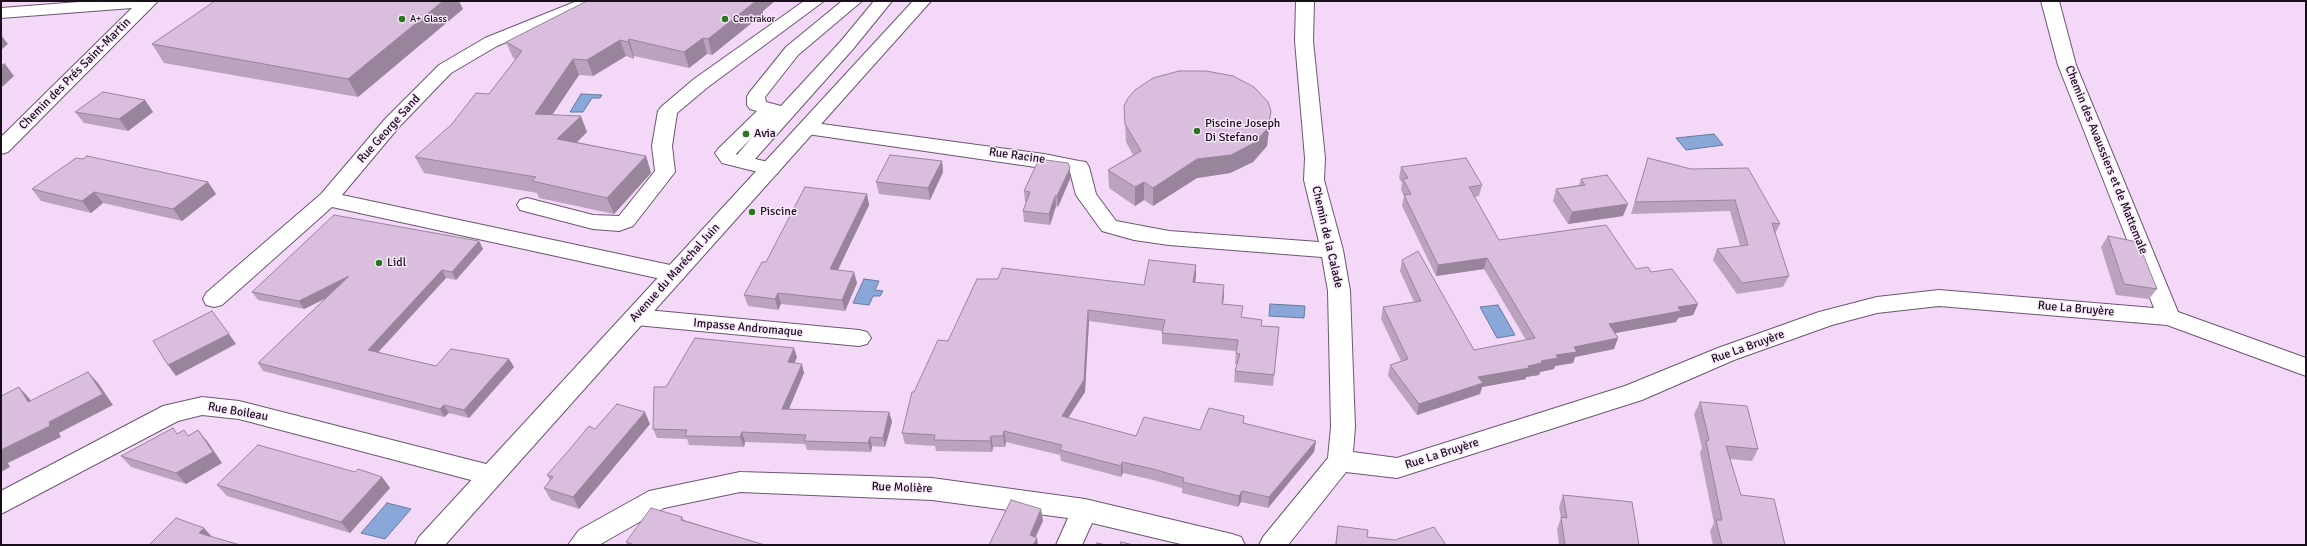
<!DOCTYPE html>
<html>
<head>
<meta charset="utf-8">
<style>
	body { margin:0 }
	#map { position:relative; width:2307px; height:546px; overflow:hidden; background:#f3d8f8; font-family:Signika,sans-serif }
	canvas { display:block }
	.frame { position:absolute; inset:0; border:2px solid #190f1a; pointer-events:none }
</style>
</head>
<body>
<div id="map">
<canvas width="2307" height="546"></canvas>
<div class="frame"></div>
</div>
<script>
const g = document.querySelector('canvas').getContext('2d');
g.lineJoin = 'round';
function fillPath(path, color) {
  g.fillStyle = color;
  g.fill(path, 'evenodd');
}
function poly(rows) {
  const path = new Path2D();
  for (const r of rows) {
    path.moveTo(r[0], r[1]);
    for (let i = 2; i < r.length; i += 2) path.lineTo(r[i], r[i + 1]);
  }
  return path;
}
function stroke(path, color, width, dash) {
  g.strokeStyle = color;
  g.lineWidth = width;
  g.lineCap = dash ? 'butt' : 'round';
  g.setLineDash(dash || []);
  g.stroke(path);
}
function label(font, color, halo, rows, align = 'center') {
  g.font = font + ' Signika,sans-serif';
  g.lineWidth = 3;
  g.setLineDash([]);
  g.textBaseline = 'middle';
  g.strokeStyle = halo;
  g.fillStyle = color;
  for (const [text, x, y, turn = 0] of rows) {
    g.save();
    g.translate(x, y);
    g.rotate((+turn || 0) * Math.PI / 180);
    g.textAlign = isNaN(turn) ? turn : align;
    if (halo) g.strokeText(text, 0, 0);
    g.fillText(text, 0, 0);
    g.restore();
  }
}
const water = poly([
	[581,94,602,95,600,98,592,98,583,112,570,112,581,94],
	[1714,134,1723,145,1686,150,1676,138,1714,134],
	[864,279,879,281,875,290,883,291,880,296,873,296,869,305,853,303,864,279],
	[1270,304,1305,306,1304,318,1269,316,1270,304],
	[1498,305,1515,335,1497,338,1480,307,1498,305],
	[387,503,411,509,385,539,361,533,387,503]
]);
const minor = poly([
	[92,1,158,1,8,152,1,154,1,137,132,8,1,18,1,8,92,1],
	[577,1,601,1,598,5,497,46,451,73,399,127,342,195,675,266,683,269,686,274,683,279,675,282,332,207,222,305,214,307,206,305,203,299,206,293,321,194,385,119,439,65,485,38,577,1],
	[804,1,824,1,708,87,677,113,672,146,675,172,633,226,619,231,593,229,520,210,517,205,520,200,527,198,593,215,619,216,655,171,652,146,658,111,661,107,694,79,804,1],
	[842,1,862,1,798,55,765,97,766,102,781,106,841,41,874,1,892,1,853,49,755,159,777,164,780,169,777,174,770,175,722,163,715,153,718,149,757,111,750,109,747,105,747,97,749,93,786,47,842,1],
	[753,136,737,155,736,154,753,136],
	[1296,1,1314,1,1313,41,1325,158,1324,180,1343,250,1350,291,1355,427,1353,452,1397,458,1625,386,1718,348,1819,312,1877,297,1939,290,2154,308,2058,65,2041,1,2059,1,2076,65,2178,312,2306,358,2306,376,2167,325,1939,306,1877,313,1832,325,1734,360,1642,400,1397,478,1346,472,1288,545,1259,545,1263,537,1328,458,1331,427,1328,291,1322,257,1169,245,1134,240,1102,231,1076,195,1070,172,807,134,800,132,797,128,800,124,807,122,1044,154,1079,161,1086,162,1089,167,1096,194,1116,221,1169,231,1319,242,1304,180,1305,158,1295,41,1296,1],
	[636,309,859,330,867,332,871,338,867,344,859,346,636,325,628,323,625,317,628,311,636,309],
	[202,397,239,401,490,465,499,468,503,475,499,482,490,485,239,419,202,415,178,421,1,514,1,491,163,406,202,397],
	[740,472,932,478,1085,499,1232,534,1241,537,1245,545,1185,545,1092,523,1082,545,1056,545,1068,518,932,500,740,492,664,508,599,545,568,545,579,530,649,491,740,472]
]);
const major = poly([
	[913,1,931,1,445,545,415,545,419,537,913,1]
]);
const wall = poly([
	[587,1,775,1,763,11,763,14,712,55,707,54,689,68,634,56,634,59,626,56,593,76,579,75,552,115,587,132,577,142,646,156,651,173,614,214,539,198,537,193,424,173,415,157,489,94,516,60,513,58,506,42],
	[463,9,358,97,164,63,152,44],
	[145,100,153,112,128,131,84,123,75,112],
	[1124,106,1269,129,1267,146,1253,162,1230,173,1197,178,1153,206,1144,200,1135,206,1109,188,1108,170,1133,155,1126,142],
	[1648,158,1691,169,1780,224,1775,234,1789,276,1783,287,1737,294,1713,260,1717,249,1740,246,1730,211,1631,214],
	[942,161,943,172,930,200,879,194,876,182],
	[1401,167,1482,185,1479,196,1475,197,1499,240,1651,272,1698,304,1693,315,1678,318,1676,322,1615,333,1618,338,1614,349,1575,357,1573,363,1555,366,1554,369,1540,372,1539,375,1526,377,1526,379,1482,387,1480,394,1417,415,1388,376,1390,365,1401,361,1381,319,1383,307,1414,302,1400,271,1402,260,1474,350,1526,340,1484,269,1436,276,1402,206,1404,196,1401,190,1402,183,1399,178],
	[1070,179,1058,207,1056,206,1050,225,1024,222,1023,211,1027,202,1025,202,1024,191],
	[1581,179,1623,216,1568,224,1553,201,1556,189,1579,185],
	[208,182,216,194,182,221,103,203,91,213,41,201,32,189],
	[867,194,869,205,838,270,857,283,845,311,781,304,778,310,748,306,744,295,766,262],
	[2108,236,2157,289,2149,299,2116,295,2101,247],
	[479,241,483,249,456,280,446,278,378,352,436,366,509,359,514,367,469,418,449,413,444,417,263,371,258,363,325,299,304,309,258,300,252,292],
	[1196,265,1196,276,1195,282,1224,296,1223,304,1242,317,1261,326,1279,327,1273,386,1234,382,1235,371,1237,365,1235,364,1236,351,1162,344,1162,331,1089,321,1085,392,1068,418,1136,436,1200,430,1244,416,1244,423,1316,441,1314,452,1268,508,1241,502,1238,507,1182,493,1182,488,1153,480,1123,473,1121,477,1061,461,1060,455,1006,442,1005,447,993,447,992,452,936,451,935,446,905,444,902,433,914,392,948,341,1144,285],
	[797,357,794,363,804,373,789,409,889,412,892,422,885,447,872,446,871,452,807,450,805,444,745,442,744,447,689,445,687,439,657,438,653,429,666,387],
	[1700,402,1758,449,1752,461,1730,459,1741,495,1785,545,1713,545,1710,531,1714,523,1700,453,1702,448,1694,414],
	[650,424,579,509,551,500,544,488,550,480,547,475,595,429],
	[178,434,188,435,207,441,222,463,186,484,131,467,121,456],
	[355,472,382,477,390,488,350,533,227,496,217,485],
	[1563,495,1639,545,1559,545,1557,529,1561,518,1559,507],
	[682,517,684,520,765,545,628,545,626,542],
	[1338,526,1367,537,1395,540,1446,545,1335,545]
]);
const shadedWall = poly([
	[443,1,459,1,463,9,358,97,348,79],
	[756,1,775,1,763,11,763,14,712,55,708,39],
	[1,35,8,44,1,50],
	[703,38,707,54,689,68,684,52],
	[629,39,634,56,634,59,628,42],
	[620,40,626,56,593,76,587,60],
	[573,59,579,75,542,130,535,114],
	[5,64,14,76,1,88,1,68],
	[145,100,153,112,128,131,119,119],
	[1271,111,1267,146,1253,162,1230,173,1197,178,1153,206,1153,188],
	[581,116,587,132,564,155,557,139],
	[646,156,651,173,614,214,607,198],
	[942,161,943,172,930,200,928,188],
	[1070,168,1070,179,1058,207,1057,196],
	[208,182,216,194,182,221,173,209],
	[1144,182,1144,200,1135,206,1135,187],
	[94,192,103,203,91,213,82,201],
	[867,194,869,205,833,280,830,269],
	[1055,196,1056,206,1050,225,1049,214],
	[1628,204,1623,216,1568,224,1572,212],
	[479,241,483,249,456,280,452,272],
	[1487,258,1484,269,1436,276,1438,265],
	[1196,265,1196,276,1193,293,1193,282],
	[442,270,446,278,373,358,368,350],
	[854,272,857,283,845,311,842,300],
	[349,276,354,284,304,309,299,301],
	[1224,285,1224,296,1221,315,1222,304],
	[778,293,781,304,778,310,775,299],
	[1698,304,1693,315,1678,318,1676,322,1605,335,1609,324,1678,307],
	[1088,310,1089,321,1085,392,1062,427,1062,416],
	[229,334,236,344,176,376,168,365],
	[1618,338,1614,349,1575,357,1573,363,1555,366,1554,369,1540,372,1539,375,1526,377,1526,379,1482,387,1480,394,1417,415,1419,404,1478,377,1528,366,1574,347],
	[794,348,797,357,791,372,788,362],
	[509,359,514,367,469,418,464,410],
	[802,364,804,373,785,418,782,409],
	[88,372,98,383,113,405,59,433,61,437,8,463,10,467,1,472,1,450],
	[19,387,29,398,38,413,28,402],
	[444,405,449,413,444,417,440,409],
	[645,412,650,424,579,509,573,497],
	[889,412,892,422,885,447,883,438],
	[198,430,207,441,222,463,186,484,176,473],
	[1004,431,1006,442,1005,447,1003,436],
	[742,432,745,442,744,447,740,437],
	[991,436,993,447,992,452,990,441],
	[870,437,872,446,871,452,868,443],
	[1316,441,1314,452,1268,508,1269,497],
	[1122,462,1123,473,1121,477,1121,466],
	[382,477,390,488,350,533,341,522],
	[1242,491,1241,502,1238,507,1239,496],
	[1041,509,1043,521,1032,545,1030,535],
	[204,528,214,539,199,533],
	[1037,538,1038,545,1033,545]
]);
const building = poly([
	[215,1,443,1,348,79,152,44,215,1],
	[587,1,756,1,708,39,703,38,684,52,629,39,628,42,620,40,587,60,573,59,535,114,581,116,557,139,646,156,607,198,532,181,536,177,415,157,452,124,476,93,489,94,522,51,506,42,587,1],
	[5,64,1,68,1,65,5,64],
	[1179,71,1206,71,1233,76,1254,87,1268,102,1271,111,1268,128,1254,143,1231,155,1197,159,1153,188,1144,182,1135,187,1108,170,1141,151,1125,124,1124,106,1128,98,1135,90,1153,78,1179,71],
	[103,92,145,100,119,119,75,112,103,92],
	[890,155,942,161,928,188,876,182,890,155],
	[87,156,208,182,173,209,94,192,82,201,32,189,76,158,83,159,87,156],
	[1466,158,1482,185,1469,187,1499,240,1606,225,1636,269,1648,267,1651,272,1672,269,1698,304,1678,307,1681,311,1609,324,1618,338,1574,347,1577,352,1556,355,1558,358,1541,361,1542,363,1528,366,1529,368,1478,377,1483,383,1419,404,1390,365,1408,359,1383,307,1421,301,1402,260,1418,251,1474,350,1535,338,1487,258,1438,265,1404,195,1411,194,1403,179,1408,178,1401,167,1466,158],
	[1648,158,1691,169,1748,168,1780,224,1772,223,1789,276,1742,283,1717,249,1748,245,1735,200,1635,202,1648,158],
	[1039,159,1068,163,1070,168,1057,196,1055,196,1049,214,1023,211,1030,192,1024,191,1039,159],
	[1607,175,1628,204,1572,212,1556,189,1585,185,1581,179,1607,175],
	[805,187,867,194,830,269,854,272,842,300,778,293,775,299,744,295,762,262,766,262,805,187],
	[334,215,479,241,452,272,442,270,368,350,436,366,451,349,509,359,464,410,444,405,440,409,258,363,349,276,299,301,252,292,334,215],
	[2108,236,2138,242,2157,289,2124,284,2108,236],
	[1149,260,1196,265,1193,282,1224,285,1222,304,1243,306,1241,317,1262,320,1261,326,1279,327,1274,375,1235,371,1240,354,1236,353,1238,340,1162,333,1165,320,1088,310,1084,380,1062,416,1136,436,1144,417,1200,430,1209,408,1244,416,1243,423,1316,441,1269,497,1242,491,1239,496,1183,482,1184,478,1153,469,1122,462,1121,466,1060,450,1062,445,1004,431,1003,436,991,436,990,441,934,440,935,435,902,433,912,392,914,392,938,340,948,341,977,279,998,279,1002,268,1144,285,1149,260],
	[212,311,229,334,168,365,153,341,212,311],
	[695,338,794,348,788,362,802,364,782,409,889,412,883,438,870,437,868,443,804,441,806,435,742,432,740,437,685,436,687,430,653,429,654,387,666,387,695,338],
	[88,372,103,394,49,422,50,426,1,450,1,396,19,387,28,402,88,372],
	[1700,402,1747,406,1758,449,1726,446,1741,495,1774,499,1785,545,1722,545,1716,520,1722,520,1706,441,1709,440,1700,402],
	[617,404,645,412,573,497,544,488,553,477,547,475,570,449,589,426,595,429,617,404],
	[173,428,177,434,184,430,188,436,198,430,213,452,176,473,121,456,173,428],
	[258,445,355,472,358,469,382,477,341,522,217,485,258,445],
	[1563,495,1632,502,1639,545,1565,545,1561,517,1567,518,1563,495],
	[1011,500,1041,509,1030,535,1037,538,1033,545,989,545,1011,500],
	[651,508,682,517,681,520,765,545,635,545,626,542,651,508],
	[176,518,204,528,199,533,240,545,149,545,176,518],
	[1338,526,1368,530,1367,537,1395,540,1434,527,1446,545,1336,545,1338,526],
	[1121,542,1134,545,1120,545,1121,542],
	[1097,543,1106,545,1097,545,1097,543]
]);
const markers = [
	[402,19,4,"#28761d"],
	[725,19,4,"#28761d"],
	[1197,131,4,"#28761d"],
	[746,134,4,"#28761d"],
	[752,212,4,"#28761d"],
	[379,263,4,"#28761d"]
];
const farPoinames = [
	["A+ Glass",410,19],
	["Centrakor",733,19]
];
const streetNames = [
	["Chemin des Prés Saint-Martin",75,74,-45],
	["Rue George Sand",389,129,-48],
	["Rue Racine",1017,156,8],
	["Chemin des Avaussiers et de Mattemale",2106,160,68],
	["Chemin de la Calade",1327,237,77],
	["Avenue du Maréchal Juin",675,273,-48],
	["Rue La Bruyère",2076,309,5],
	["Impasse Andromaque",748,328,5],
	["Rue La Bruyère",1748,347,-20],
	["Rue Boileau",238,412,10],
	["Rue La Bruyère",1442,454,-18],
	["Rue Molière",902,488,2]
];
const poiNames = [
	["Piscine Joseph",1205,124],
	["Di Stefano",1205,138],
	["Avia",754,134],
	["Piscine",760,212],
	["Lidl",387,263]
];
fillPath(water, '#8aa7d9');
stroke(water, '#6879a0', 1);
stroke(minor, '#6d5671', 2);
stroke(major, '#6d5671', 2);
fillPath(minor, '#fff');
fillPath(major, '#fff');
fillPath(wall, '#bba3be');
fillPath(shadedWall, '#98859b');
fillPath(building, '#d9bedd');
stroke(building, '#98859b', 1);
for (const [x, y, r, color] of markers) {
  const dot = new Path2D();
  dot.arc(x, y, r, 0, 2 * Math.PI);
  g.fillStyle = color;
  g.fill(dot);
  stroke(dot, '#fae9fd', 1.5);
}
label('10px', '#190f1a', '#fae9fd', farPoinames, 'left');
label('12px', '#190f1a', '#fae9fd', streetNames);
label('12px', '#190f1a', '#fae9fd', poiNames, 'left');
</script>
</body>
</html>
